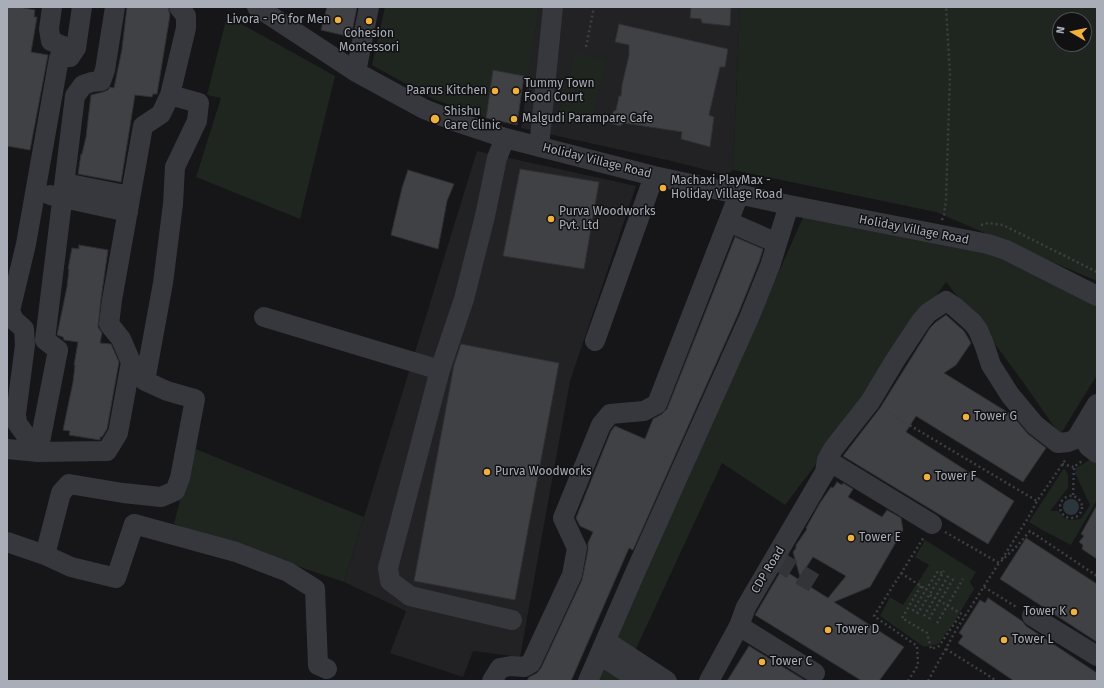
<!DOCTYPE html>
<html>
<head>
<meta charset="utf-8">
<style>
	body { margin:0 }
	#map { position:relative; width:1104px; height:688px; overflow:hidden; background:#161618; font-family:"Fira Sans",sans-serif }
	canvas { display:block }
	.frame { position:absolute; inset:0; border:8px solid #a8adb8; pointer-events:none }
	.north { position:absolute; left:1052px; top:12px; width:40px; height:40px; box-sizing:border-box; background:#111113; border:1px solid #4d4f55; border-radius:50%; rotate:279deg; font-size:11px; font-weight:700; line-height:16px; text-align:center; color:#a8adb8 }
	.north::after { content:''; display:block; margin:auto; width:14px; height:18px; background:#f2b134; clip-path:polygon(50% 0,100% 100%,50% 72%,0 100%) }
</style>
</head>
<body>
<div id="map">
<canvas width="1104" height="688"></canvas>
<div class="frame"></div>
<div class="north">N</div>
</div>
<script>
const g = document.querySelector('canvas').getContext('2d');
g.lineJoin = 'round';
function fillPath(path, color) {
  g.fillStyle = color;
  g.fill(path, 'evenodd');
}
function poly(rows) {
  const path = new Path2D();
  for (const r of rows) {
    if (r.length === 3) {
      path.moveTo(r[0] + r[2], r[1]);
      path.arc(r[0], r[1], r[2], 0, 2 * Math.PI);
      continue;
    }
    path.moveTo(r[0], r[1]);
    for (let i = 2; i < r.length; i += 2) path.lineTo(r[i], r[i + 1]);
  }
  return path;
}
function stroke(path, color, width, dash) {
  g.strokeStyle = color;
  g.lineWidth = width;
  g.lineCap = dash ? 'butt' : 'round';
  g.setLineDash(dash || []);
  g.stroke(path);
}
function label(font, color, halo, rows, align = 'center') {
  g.font = font + ' "Fira Sans",sans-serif';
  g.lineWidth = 3;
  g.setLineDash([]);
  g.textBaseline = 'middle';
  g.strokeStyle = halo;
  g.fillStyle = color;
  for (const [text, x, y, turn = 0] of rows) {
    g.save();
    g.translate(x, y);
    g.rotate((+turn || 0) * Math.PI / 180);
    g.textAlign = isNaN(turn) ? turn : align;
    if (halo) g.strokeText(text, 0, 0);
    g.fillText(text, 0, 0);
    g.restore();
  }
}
const built = poly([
	[539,7,740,7,733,170,727,175,667,160,521,128],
	[477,151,636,186,570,381,520,657,473,651,463,677,390,653,406,611,344,582]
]);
const green = poly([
	[385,7,539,7,529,78,493,70,486,118,433,99,372,65],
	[740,7,1097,7,1097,281,936,212,733,170],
	[1060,20,1084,20,1084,44,1060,44],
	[227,16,335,76,300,219,196,177,221,98,207,95],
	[575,52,606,60,590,127,558,120],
	[805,213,965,238,1097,301,1097,375,1060,435,1023,382,986,332,946,282,842,430,785,505,722,463,621,681,597,681],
	[193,448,364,517,344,582,174,524],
	[1093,458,1097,459,1097,500,1071,545,1046,532,1029,522,1064,468,1068,475,1068,488,1050,511,1058,511,1064,518,1070,520,1081,519,1090,505,1075,473,1076,468],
	[925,540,976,572,970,582,974,589,953,624,938,644,924,647,880,616,890,597,903,605,929,565,915,557]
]);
const water = poly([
	[1071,507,8]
]);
const building = poly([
	[7,7,19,7,35,10,34,17,37,17,31,52,48,55,30,150,7,146,7,7],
	[127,7,168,7,170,15,157,94,153,94,152,97,135,95,121,182,78,174,81,154,82,154,86,137,91,95,103,92,108,90,110,87,114,88,122,49,127,7],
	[327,7,357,7,351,37,321,30,327,7],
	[691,7,731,7,730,26,702,23,701,19,690,18,691,7],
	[619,24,728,49,725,67,720,67,709,115,714,117,710,147,681,139,682,132,624,123,620,126,609,123,613,112,616,110,619,96,621,96,622,85,629,55,629,45,615,42,619,24],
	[493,70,524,76,517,125,486,118,493,70],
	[520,169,599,182,584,269,503,256,520,169],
	[408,170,454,184,447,201,438,249,391,235,402,188,408,170],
	[735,237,763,249,759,262,738,314,633,550,629,548,571,681,527,681,529,677,537,673,541,668,582,580,588,550,588,543,593,532,580,526,576,518,611,431,615,426,645,439,653,419,662,414,667,409,735,237],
	[79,245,108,250,101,299,98,327,102,333,100,343,111,344,119,362,107,429,102,437,100,437,100,440,69,435,70,431,63,430,73,382,75,365,74,365,78,342,64,340,63,337,57,335,67,287,69,269,68,269,72,248,79,249,79,245],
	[946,315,964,331,971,343,956,365,944,373,1012,415,1028,434,1046,448,1023,482,916,416,906,432,1014,501,988,544,843,456,880,408,930,328,936,322,946,315],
	[461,344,559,363,515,600,414,581,454,365,461,344],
	[837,482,842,485,843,483,853,489,848,497,882,517,887,510,901,518,903,530,870,587,834,602,904,647,879,681,862,681,755,615,782,569,828,598,846,576,813,557,800,577,793,552,796,548,796,545,807,529,806,528,820,503,831,487,833,488,837,482],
	[1097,505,1097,559,1082,549,1083,545,1079,542,1084,536,1081,534,1097,505],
	[1026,538,1097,584,1097,642,1000,579,1026,538],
	[988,598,1022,621,1026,626,1097,673,1097,681,1014,681,958,643,963,636,959,633,980,600,985,603,988,598],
	[749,646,806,681,727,681,749,646]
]);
const minorTunnel = poly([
	[775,559,814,583]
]);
const path = poly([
	[586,47,594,7],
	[942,220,944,215,946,200,950,75,946,7],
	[981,225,988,223,1003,225,1097,272],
	[884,410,1037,501],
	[1062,464,1074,467],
	[1073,495,1074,467,1082,461],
	[1071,507,11],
	[945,532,999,563,1017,546,1030,531,1097,576],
	[1002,559,1028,518,1037,501,1066,459],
	[901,573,927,590],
	[942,573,938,571,913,610,918,613,944,571],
	[921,586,902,618,927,633,931,649,939,646,961,614],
	[984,587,1018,608],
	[930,595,965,616],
	[924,616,950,573],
	[929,619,955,576],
	[937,623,963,579],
	[946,649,997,681],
	[908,681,918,665,917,646,874,616,924,537],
	[928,681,956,630,999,563]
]);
const minor = poly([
	[52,7,49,29,51,41,63,46,70,57],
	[257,7,356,72,424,109,457,122,505,138,654,176,789,205,988,244,1006,250,1097,296],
	[356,72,369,7],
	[505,138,497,158,485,216,464,299,440,370,388,568,390,581,410,596,512,620],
	[539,147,553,7],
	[65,183,130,196],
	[50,195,128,212],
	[729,222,777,243],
	[264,317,440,370],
	[595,341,654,176],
	[1097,429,1088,446,1097,453],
	[7,449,38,452,107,451,118,433,131,362,121,339,109,324,112,300,143,126,161,114,170,95,186,28,186,16,179,7],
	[38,452,58,350,45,340,75,96,83,85,92,82,101,81,105,70,115,7],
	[38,452,17,423,16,414,25,345,24,329,14,320,10,311,26,244,59,58,70,57,76,48,82,7],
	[827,460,932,524],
	[7,542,45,555,71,567,116,578,134,524,236,552,288,572,315,589,318,665,327,669],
	[45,555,61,493,69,484,123,493,161,497,175,491,180,478,195,399,167,391,145,381,163,283,173,204,175,167,197,121,199,103,170,95],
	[1032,616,1097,656],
	[739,626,815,673],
	[606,641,667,681],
	[600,655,640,681],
	[492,681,500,668,511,666,524,667,531,663,572,575,577,548,563,518,601,425,610,414,644,411,657,404,739,194],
	[588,681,634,575,749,318,770,266,789,205],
	[709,681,739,626,746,607,825,472,827,460,833,449,870,402,894,362,921,321,928,313,946,301,955,307,973,323,978,330,984,344,991,365,1010,395,1035,425,1058,443,1068,442,1076,439,1097,404]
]);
const markers = [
	[338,20,4,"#f2b134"],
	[369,21,4,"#f2b134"],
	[495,91,4,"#f2b134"],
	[516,91,4,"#f2b134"],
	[435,119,5,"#f2b134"],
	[514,119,4,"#f2b134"],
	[663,188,4,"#f2b134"],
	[551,219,4,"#f2b134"],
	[966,417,4,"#f2b134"],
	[487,472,4,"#f2b134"],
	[927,477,4,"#f2b134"],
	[851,538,4,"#f2b134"],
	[1074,612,4,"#f2b134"],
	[828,630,4,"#f2b134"],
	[1004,640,4,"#f2b134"],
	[762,662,4,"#f2b134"]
];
const poiNames = [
	["Livora - PG for Men",330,20,"right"],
	["Cohesion",369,34,"center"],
	["Montessori",369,48,"center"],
	["Tummy Town",524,84],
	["Food Court",524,98],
	["Paarus Kitchen",487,91,"right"],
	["Shishu",444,112],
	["Care Clinic",444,126],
	["Malgudi Parampare Cafe",522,119],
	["Machaxi PlayMax -",671,181],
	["Holiday Village Road",671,195],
	["Purva Woodworks",559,212],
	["Pvt. Ltd",559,226],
	["Tower G",974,417],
	["Purva Woodworks",495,472],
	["Tower F",935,477],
	["Tower E",859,538],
	["Tower K",1066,612,"right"],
	["Tower D",836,630],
	["Tower L",1012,640],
	["Tower C",770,662]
];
const streetNames = [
	["Holiday Village Road",597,161,14],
	["Holiday Village Road",914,230,11],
	["CDP Road",768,570,-59]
];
fillPath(built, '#222225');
fillPath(green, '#1e261f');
fillPath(water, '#2c353c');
fillPath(building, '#404145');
stroke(building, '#303034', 1);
stroke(minorTunnel, '#333438', 20, [20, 10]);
stroke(path, '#3d3f44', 2.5, [2, 3]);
stroke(minor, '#37383d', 20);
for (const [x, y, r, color] of markers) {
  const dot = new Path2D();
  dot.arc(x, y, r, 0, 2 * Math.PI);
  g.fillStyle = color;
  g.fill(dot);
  stroke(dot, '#111113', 1.5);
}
label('12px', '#a8adb8', '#111113', poiNames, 'left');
label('12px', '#a8adb8', '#111113', streetNames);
</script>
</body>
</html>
